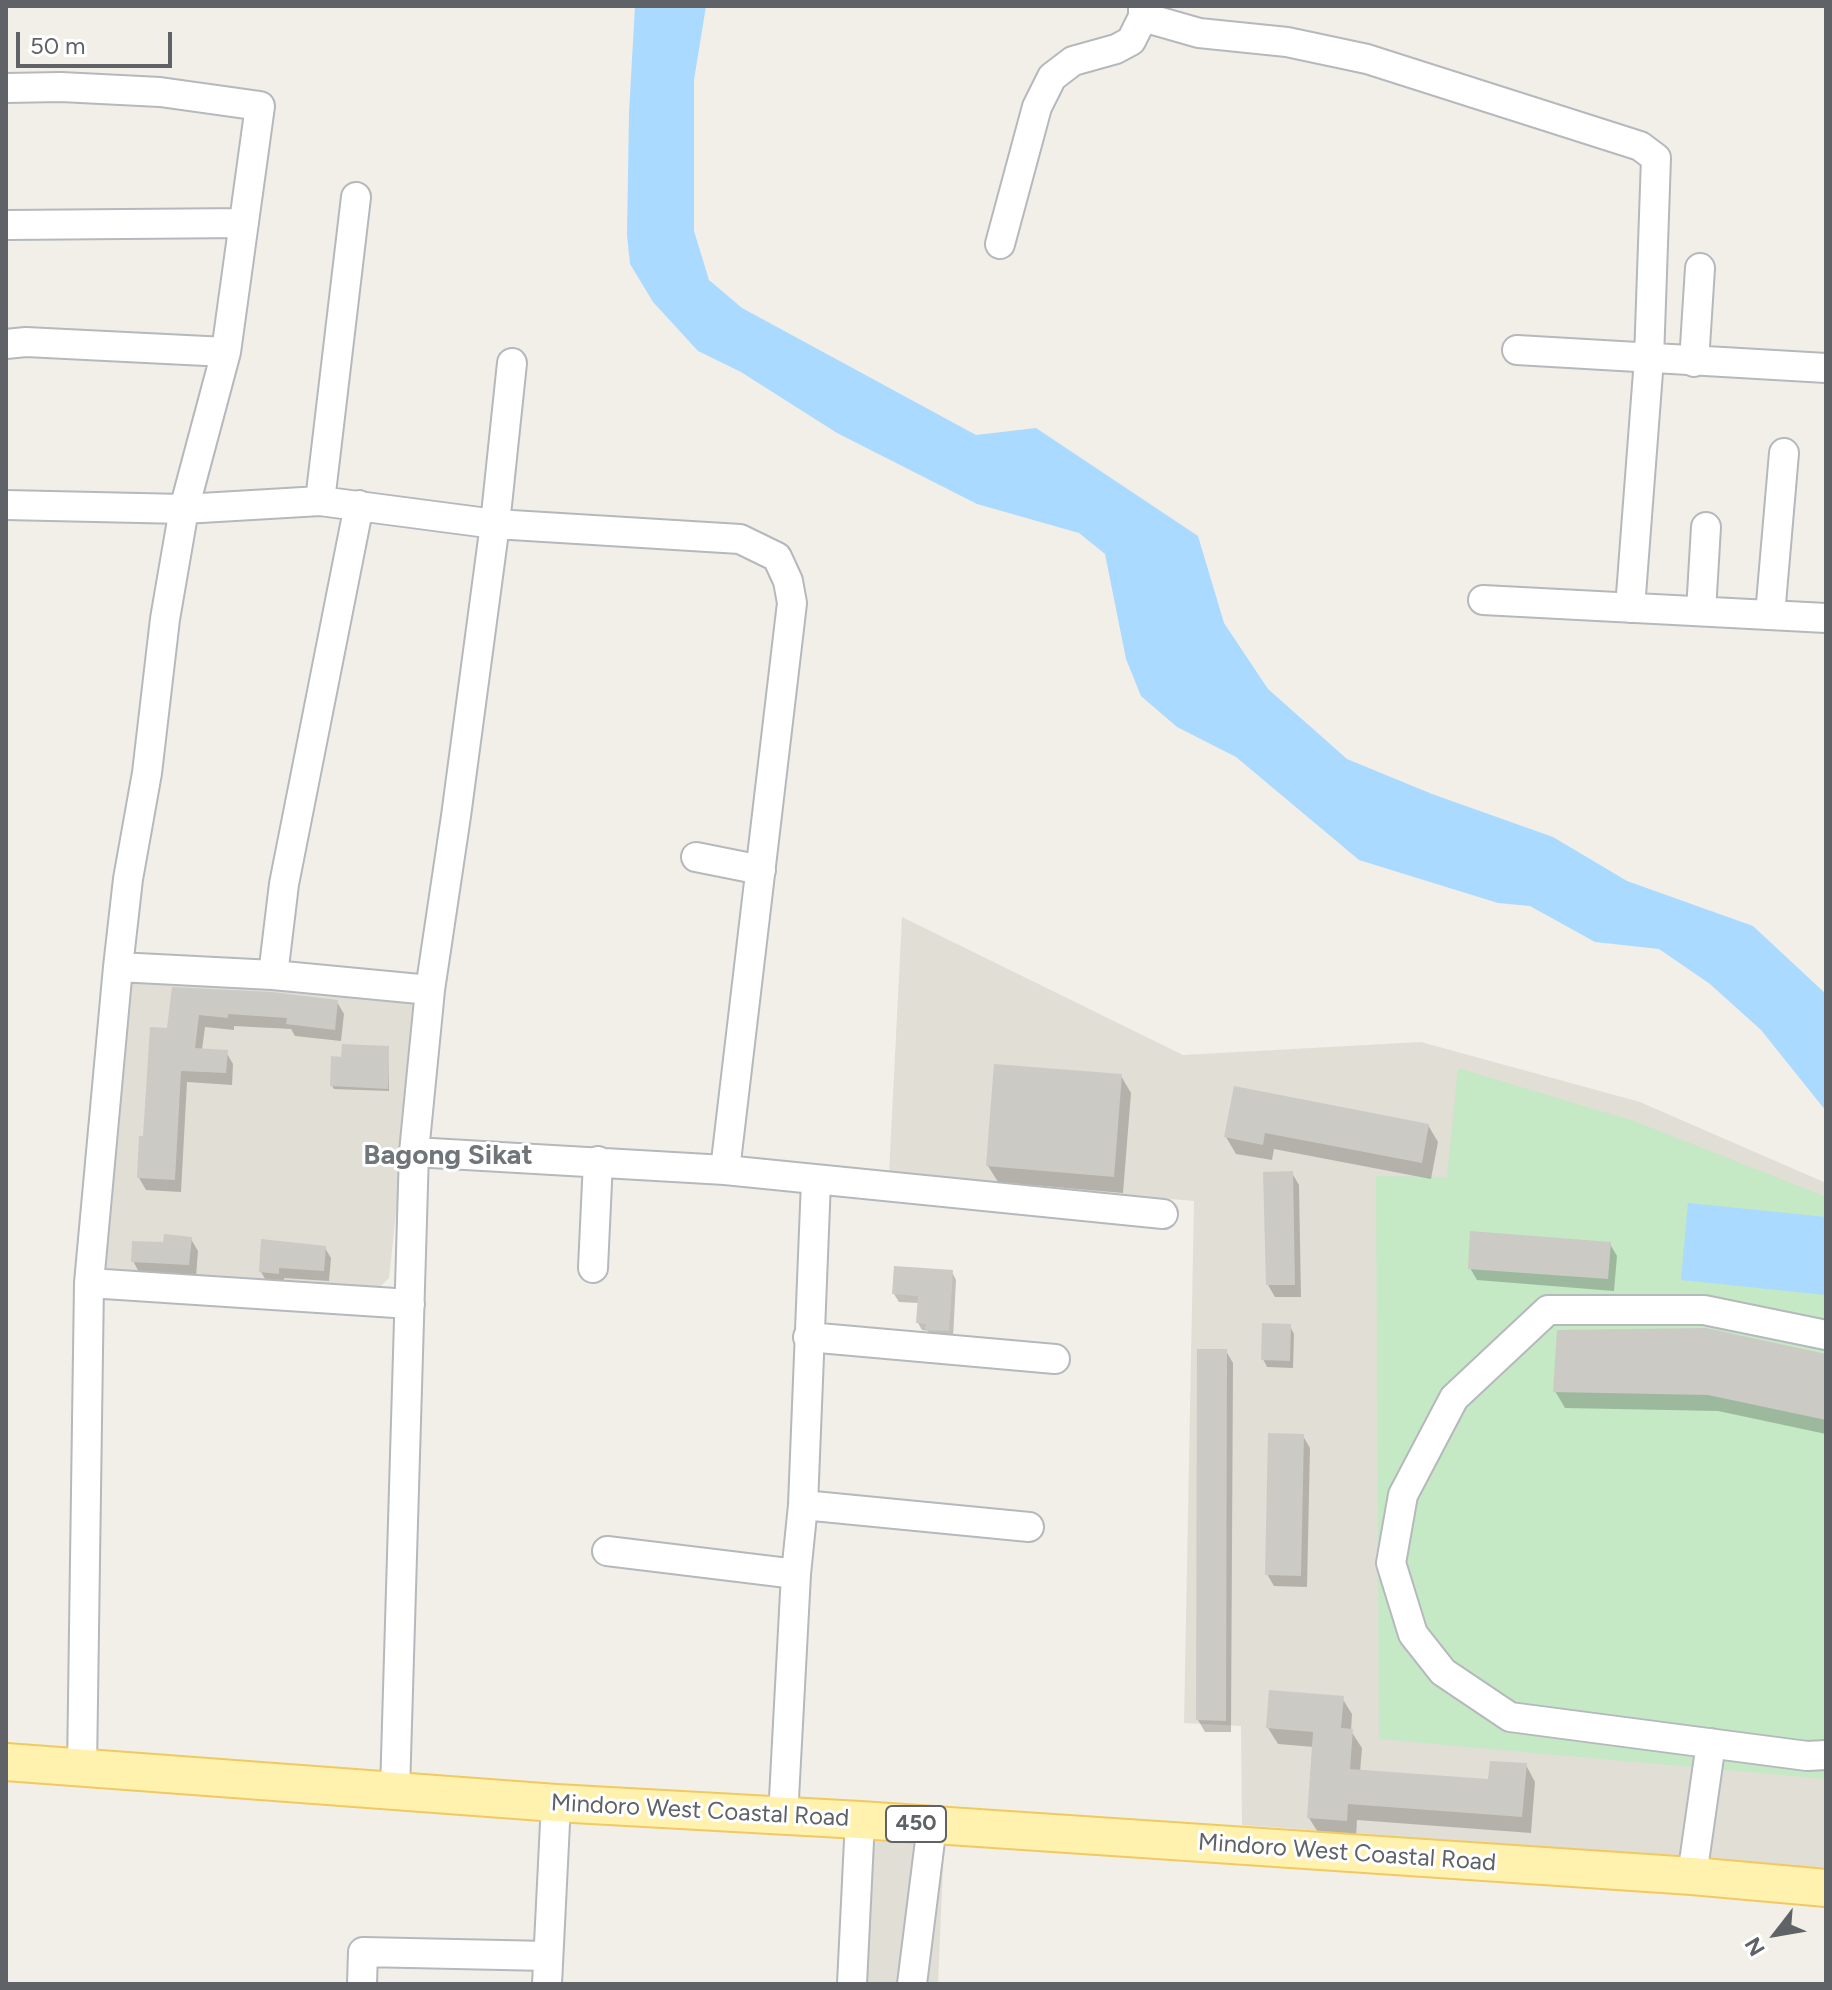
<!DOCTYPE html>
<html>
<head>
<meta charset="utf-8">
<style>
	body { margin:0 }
	#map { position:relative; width:1832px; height:1990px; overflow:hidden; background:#f1efe8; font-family:Figtree,sans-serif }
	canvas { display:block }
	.frame { position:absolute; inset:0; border:8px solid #5f6368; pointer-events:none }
	.north { position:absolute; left:1736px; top:1894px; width:80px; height:80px; -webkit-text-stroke:6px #fff; paint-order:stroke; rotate:239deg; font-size:22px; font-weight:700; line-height:32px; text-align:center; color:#5f6368 }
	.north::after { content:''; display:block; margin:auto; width:28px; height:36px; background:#5f6368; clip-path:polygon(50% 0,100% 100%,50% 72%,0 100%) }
	.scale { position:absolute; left:16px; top:32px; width:156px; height:36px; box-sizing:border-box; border:4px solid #5f6368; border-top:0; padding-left:10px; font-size:24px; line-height:28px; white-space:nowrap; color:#5f6368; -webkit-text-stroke:6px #fff; paint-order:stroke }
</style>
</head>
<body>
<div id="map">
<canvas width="1832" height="1990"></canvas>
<div class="frame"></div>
<div class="north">N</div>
<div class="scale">50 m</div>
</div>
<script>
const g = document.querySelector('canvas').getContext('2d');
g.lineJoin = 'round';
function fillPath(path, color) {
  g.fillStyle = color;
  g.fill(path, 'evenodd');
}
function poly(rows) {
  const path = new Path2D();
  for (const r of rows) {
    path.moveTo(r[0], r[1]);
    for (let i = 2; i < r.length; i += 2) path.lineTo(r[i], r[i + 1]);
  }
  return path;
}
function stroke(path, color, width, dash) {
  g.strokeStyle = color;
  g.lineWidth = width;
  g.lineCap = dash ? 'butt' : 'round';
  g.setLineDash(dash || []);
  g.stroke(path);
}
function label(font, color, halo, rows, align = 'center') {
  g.font = font + ' Figtree,sans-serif';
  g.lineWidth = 6;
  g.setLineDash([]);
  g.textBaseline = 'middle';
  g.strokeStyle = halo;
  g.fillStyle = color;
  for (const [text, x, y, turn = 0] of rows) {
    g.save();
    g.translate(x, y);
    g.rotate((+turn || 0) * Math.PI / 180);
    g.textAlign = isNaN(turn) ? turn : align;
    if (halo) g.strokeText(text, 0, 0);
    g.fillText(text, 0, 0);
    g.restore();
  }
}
const education = poly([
	[902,917,1183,1055,1421,1042,1640,1102,1826,1183,1826,1868,1242,1825,1241,1726,1184,1723,1194,1201,889,1174],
	[124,979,410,997,418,1007,389,1278,377,1290,108,1270,100,1261],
	[863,1841,944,1843,938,1984,859,1984]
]);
const green = poly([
	[1458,1068,1634,1121,1826,1197,1826,1779,1379,1739,1376,1176,1447,1177]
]);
const water = poly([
	[635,6,706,6,694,80,694,231,709,280,742,308,976,435,1036,428,1198,536,1224,623,1268,689,1347,759,1432,794,1553,837,1627,881,1753,926,1826,994,1826,1111,1761,1030,1710,984,1659,949,1595,942,1530,906,1498,903,1359,860,1236,757,1177,727,1141,696,1126,659,1105,554,1079,533,977,504,837,433,741,372,698,351,653,302,630,264,627,235,629,113],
	[1688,1203,1826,1217,1826,1295,1681,1280]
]);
const shadow = poly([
	[174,989,337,1002,344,1014,341,1041,295,1036,291,1029,234,1026,234,1030,205,1027,202,1050,226,1052,233,1064,232,1085,187,1082,181,1192,146,1190,139,1178,168,1030],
	[388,1048,389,1091,334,1089,332,1086,343,1059],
	[1121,1076,1131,1093,1123,1193,998,1182,988,1166],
	[1235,1089,1428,1125,1438,1142,1431,1179,1274,1149,1272,1160,1236,1154,1226,1137],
	[1292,1173,1299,1185,1301,1297,1275,1297,1268,1285],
	[191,1239,198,1251,196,1277,140,1274,133,1261,165,1244],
	[1610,1244,1617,1256,1614,1291,1477,1280,1470,1268],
	[325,1248,331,1258,329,1281,284,1278,284,1284,267,1282,261,1272],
	[952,1272,956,1280,953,1338,932,1337,928,1331,922,1330,918,1323,919,1303,899,1302,894,1294],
	[1290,1326,1294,1334,1293,1368,1267,1367,1263,1359],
	[1226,1351,1233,1363,1231,1732,1205,1732,1198,1720],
	[1826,1356,1826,1434,1718,1411,1565,1408,1555,1391],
	[1303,1436,1310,1448,1307,1587,1274,1586,1267,1574],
	[1342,1698,1352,1714,1351,1731,1362,1748,1360,1772,1490,1782,1526,1765,1535,1782,1531,1833,1357,1820,1356,1837,1319,1834,1309,1818,1314,1747,1278,1744,1268,1728]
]);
const building = poly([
	[172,987,272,992,338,1000,335,1030,286,1024,287,1018,228,1014,228,1018,199,1015,195,1048,228,1050,226,1073,181,1071,175,1180,137,1178,139,1136,143,1136,150,1027,167,1028],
	[342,1044,389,1046,388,1089,330,1086,331,1056,341,1057],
	[994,1064,1122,1074,1114,1177,986,1166],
	[1234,1086,1429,1124,1422,1163,1265,1133,1263,1145,1224,1137],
	[1293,1171,1295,1285,1266,1285,1263,1172],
	[1470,1231,1611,1242,1608,1279,1468,1269],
	[164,1234,192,1237,189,1265,131,1262,132,1241,163,1242],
	[261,1239,326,1246,324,1271,279,1268,279,1274,259,1272],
	[894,1266,953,1270,949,1331,925,1330,926,1324,916,1323,918,1296,892,1294],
	[1262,1323,1291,1324,1290,1361,1261,1360],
	[1706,1328,1826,1354,1826,1420,1708,1395,1553,1392,1557,1330],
	[1197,1349,1227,1349,1226,1721,1196,1720],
	[1268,1433,1304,1434,1301,1576,1265,1575],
	[1269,1690,1344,1696,1341,1728,1353,1729,1350,1769,1488,1779,1490,1761,1527,1763,1522,1817,1348,1804,1347,1821,1307,1818,1313,1732,1266,1728]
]);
const minor = poly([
	[1143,17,1199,33,1287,42,1367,59,1640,146,1656,158,1649,359,1630,608],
	[6,88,61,87,160,92,260,106,226,352,184,509,165,619,147,773,128,879,118,967,89,1283,82,1769],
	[6,225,244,223],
	[1000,244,1037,107,1052,77,1073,61,1116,49,1131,41,1143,17,1143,6],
	[6,344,26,342,226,352],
	[1517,350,1826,368],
	[1694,362,1700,268],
	[320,501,356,197],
	[6,505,184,509,320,501,495,524,740,539,777,557,788,581,792,603,725,1170],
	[1483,600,1826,618],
	[1701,611,1706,527],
	[1770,615,1784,453],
	[696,857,761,870],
	[118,967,273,975,430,990],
	[273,975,284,884,359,505],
	[414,1152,725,1170,1163,1214],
	[593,1268,598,1161],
	[89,1283,410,1304],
	[1826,1335,1704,1310,1548,1310,1454,1398,1403,1495,1391,1563,1413,1634,1443,1672,1510,1717,1807,1756,1826,1755],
	[808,1337,1055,1359],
	[803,1505,1029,1527],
	[607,1551,796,1574],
	[395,1791,414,1152,430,990,456,816,495,524,512,363],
	[783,1817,796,1574,803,1505,816,1181],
	[1692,1876,1711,1743],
	[362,1984,363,1952,548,1956],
	[547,1984,556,1803],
	[852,1984,860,1820],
	[912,1984,932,1825]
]);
const major = poly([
	[6,1762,556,1803,860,1820,1692,1876,1826,1888]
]);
const shields = [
	[916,1824,60]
];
const shieldNames = [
	["450",916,1824]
];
const streetNames = [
	["Mindoro West Coastal Road",700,1811,3],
	["Mindoro West Coastal Road",1347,1853,4]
];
const quarterNames = [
	["Bagong Sikat",448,1156]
];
fillPath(education, '#e1ded6');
fillPath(green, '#c5e8c5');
fillPath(water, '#aadaff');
fillPath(shadow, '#0003');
fillPath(building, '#cccac5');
stroke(minor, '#b5b8bc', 32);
stroke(major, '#f2c960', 40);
stroke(minor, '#fff', 28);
stroke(major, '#fff2af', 36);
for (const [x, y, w] of shields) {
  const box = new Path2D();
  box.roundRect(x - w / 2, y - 18, w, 36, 6);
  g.fillStyle = '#fff';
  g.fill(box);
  stroke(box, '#5f6368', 2);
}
label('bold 22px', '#5f6368', null, shieldNames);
label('24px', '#5f6368', '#fff', streetNames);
label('bold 28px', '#70757a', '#fff', quarterNames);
</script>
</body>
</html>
